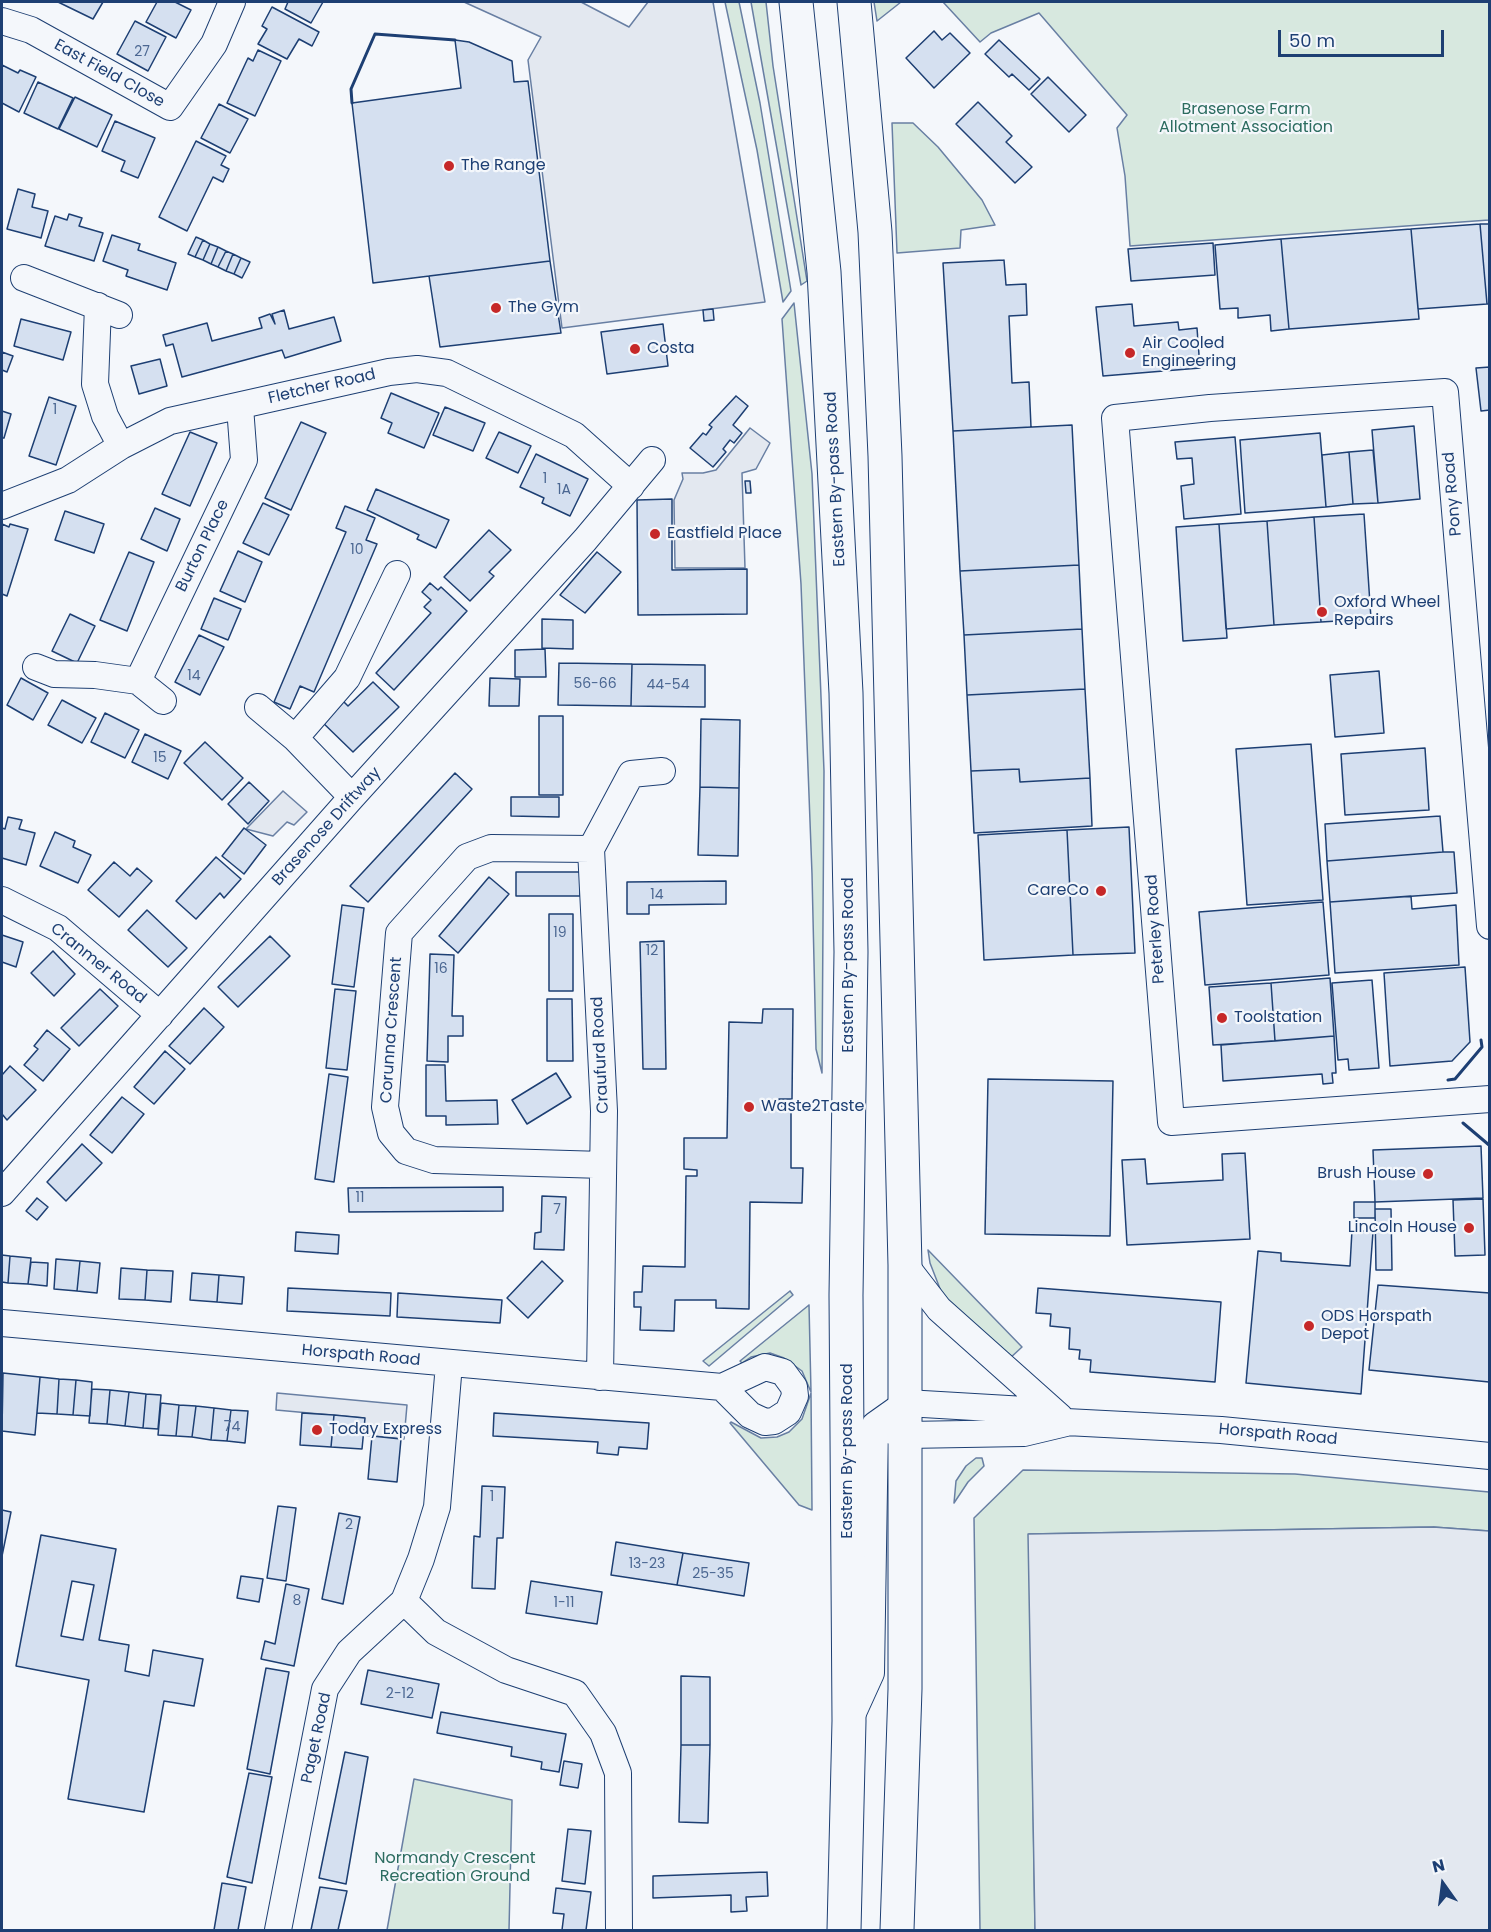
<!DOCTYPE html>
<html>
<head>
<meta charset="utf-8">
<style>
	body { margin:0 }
	#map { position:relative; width:1491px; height:1932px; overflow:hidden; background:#f4f7fb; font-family:Poppins,sans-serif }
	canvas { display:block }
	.frame { position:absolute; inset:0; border:3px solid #1d3f73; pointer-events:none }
	.north { position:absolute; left:1413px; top:1854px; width:60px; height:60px; -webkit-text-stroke:4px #f4f7fb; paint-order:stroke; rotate:346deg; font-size:16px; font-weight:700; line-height:24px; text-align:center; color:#1d3f73 }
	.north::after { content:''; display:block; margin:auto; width:21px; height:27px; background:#1d3f73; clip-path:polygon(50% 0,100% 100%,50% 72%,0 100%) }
	.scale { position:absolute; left:1278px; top:30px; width:166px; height:27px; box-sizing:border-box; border:3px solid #1d3f73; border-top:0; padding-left:8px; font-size:18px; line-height:21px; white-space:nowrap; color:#1d3f73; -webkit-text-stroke:4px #f4f7fb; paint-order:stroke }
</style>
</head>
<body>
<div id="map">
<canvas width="1491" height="1932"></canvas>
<div class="frame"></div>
<div class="north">N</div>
<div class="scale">50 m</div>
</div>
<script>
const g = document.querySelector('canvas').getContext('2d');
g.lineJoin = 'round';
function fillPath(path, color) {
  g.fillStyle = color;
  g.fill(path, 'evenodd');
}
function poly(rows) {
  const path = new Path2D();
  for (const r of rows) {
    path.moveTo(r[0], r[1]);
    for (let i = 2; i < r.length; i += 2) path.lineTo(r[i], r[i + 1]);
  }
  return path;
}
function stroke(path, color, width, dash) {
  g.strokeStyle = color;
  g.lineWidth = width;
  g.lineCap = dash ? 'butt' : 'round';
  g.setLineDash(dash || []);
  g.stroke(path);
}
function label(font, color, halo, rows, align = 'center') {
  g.font = font + ' Poppins,sans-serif';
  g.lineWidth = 4.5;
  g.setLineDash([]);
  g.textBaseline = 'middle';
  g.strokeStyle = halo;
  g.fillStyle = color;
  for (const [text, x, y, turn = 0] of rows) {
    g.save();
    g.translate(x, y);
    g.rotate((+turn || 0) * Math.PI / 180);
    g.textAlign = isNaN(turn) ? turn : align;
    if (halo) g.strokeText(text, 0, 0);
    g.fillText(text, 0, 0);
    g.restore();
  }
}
const green = poly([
	[725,2,739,2,760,103,791,291,783,302,757,150,725,2],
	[751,2,766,2,773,66,807,281,801,285,751,2],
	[874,2,901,2,877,21,874,2],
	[943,2,1489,2,1489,220,1130,246,1125,176,1117,128,1127,115,1039,13,991,33,980,42,943,2],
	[892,123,913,123,938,147,982,200,995,225,961,230,960,248,897,253,892,123],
	[794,303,812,474,824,771,822,1073,816,1049,812,874,801,584,782,319,794,303],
	[928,1250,1022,1347,1008,1360,944,1299,930,1263,928,1250],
	[790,1291,793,1295,709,1366,703,1361,790,1291],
	[809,1305,811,1392,802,1371,784,1358,770,1353,751,1357,742,1363,740,1361,809,1305],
	[811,1393,812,1510,799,1505,730,1423,731,1422,761,1438,777,1437,789,1432,802,1419,811,1393],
	[976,1458,982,1458,984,1466,968,1482,954,1503,956,1481,966,1466,976,1458],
	[1023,1470,1295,1474,1489,1492,1489,1531,1433,1527,1029,1534,1035,1930,980,1930,974,1518,1023,1470],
	[414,1779,512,1800,509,1930,387,1930,414,1779]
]);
const parking = poly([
	[464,2,581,2,629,27,648,2,713,2,765,302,562,328,528,60,541,37,464,2],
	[750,428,770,443,756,469,742,473,745,568,675,568,674,500,683,479,682,473,703,473,716,470,750,428],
	[283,791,307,812,294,825,287,822,273,836,246,829,283,791],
	[277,1393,407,1405,404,1439,363,1435,364,1418,276,1410,277,1393],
	[1433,1527,1489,1531,1489,1930,1035,1930,1028,1534,1433,1527]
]);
const building = poly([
	[58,2,103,2,93,19,58,2],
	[157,2,175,2,191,10,176,38,146,22,157,2],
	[288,2,323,2,311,23,285,9,288,2],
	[272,7,319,32,312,46,299,39,287,59,258,44,267,29,262,26,272,7],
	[135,21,166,37,148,71,117,54,135,21],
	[934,31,942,40,950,33,970,53,934,88,906,58,934,31],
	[455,40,469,42,512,61,514,82,528,81,550,261,373,283,352,103,461,88,455,40],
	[999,40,1040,79,1029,90,1012,74,1009,77,985,54,999,40],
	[258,50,281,61,255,116,227,103,248,58,253,61,258,50],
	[2,65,18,73,20,70,36,77,19,112,2,103,2,65],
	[1048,77,1086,115,1069,132,1031,94,1048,77],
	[38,82,73,98,58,129,24,113,38,82],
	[75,97,112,115,97,147,59,129,75,97],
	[978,102,1012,136,1006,142,1032,167,1015,183,956,124,978,102],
	[219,104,248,119,230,153,201,138,219,104],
	[115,121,155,138,138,178,121,171,125,161,102,151,115,121],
	[196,141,226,156,221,165,229,169,223,182,213,177,187,231,159,217,196,141],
	[18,189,35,194,32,207,48,211,41,238,7,229,18,189],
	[69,214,82,218,79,226,103,233,94,261,45,246,55,216,67,220,69,214],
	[1480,224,1487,304,1418,309,1411,229,1480,224],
	[1480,224,1490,224,1490,304,1487,304,1480,224],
	[1411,229,1419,319,1289,329,1281,239,1411,229],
	[112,235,140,244,138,250,176,263,167,290,126,276,128,270,103,261,112,235],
	[196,237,203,240,195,257,188,254,196,237],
	[1281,239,1289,329,1271,331,1270,315,1238,318,1238,308,1220,309,1215,245,1281,239],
	[203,240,210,244,203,260,195,257,203,240],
	[1213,243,1215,275,1131,281,1128,249,1213,243],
	[210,244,218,247,211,264,203,260,210,244],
	[218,247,226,251,218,267,211,264,218,247],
	[226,251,233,254,226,271,218,267,226,251],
	[233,254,241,258,234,274,226,271,233,254],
	[241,258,250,262,242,278,234,274,241,258],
	[1004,260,1006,285,1026,284,1027,315,1009,316,1012,383,1029,382,1031,427,953,431,943,263,1004,260],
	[550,261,561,333,440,347,429,276,550,261],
	[1132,304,1134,326,1178,322,1179,330,1197,328,1200,368,1103,376,1096,307,1132,304],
	[713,309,714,320,704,321,703,310,713,309],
	[284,310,289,329,334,317,341,341,285,358,282,350,182,377,173,344,166,346,163,335,207,323,212,341,262,328,259,318,270,314,275,324,272,314,284,310],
	[21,319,71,332,63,360,14,346,21,319],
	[663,324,668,366,607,374,601,332,663,324],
	[2,352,13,356,7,372,2,370,2,352],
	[160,359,167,386,139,394,131,366,160,359],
	[1490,367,1490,410,1481,411,1476,368,1490,367],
	[391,393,439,413,424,448,388,433,392,423,381,418,391,393],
	[736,396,748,406,733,425,742,433,734,443,730,440,723,449,726,452,713,467,690,448,703,433,706,435,712,427,709,425,736,396],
	[49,397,76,406,56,465,29,456,49,397],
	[445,407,485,423,473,451,433,435,445,407],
	[2,411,11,414,4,438,2,438,2,411],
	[301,422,326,433,291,510,265,498,301,422],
	[1072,425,1079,565,960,571,953,431,1072,425],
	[1414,426,1420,499,1378,503,1372,430,1414,426],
	[190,432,217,443,190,506,162,494,190,432],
	[499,432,531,446,518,473,486,458,499,432],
	[1320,433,1326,507,1245,513,1240,440,1320,433],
	[1235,437,1241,514,1184,519,1181,486,1194,484,1192,458,1177,459,1175,442,1235,437],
	[1373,450,1378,503,1353,504,1349,452,1373,450],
	[1349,452,1353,504,1326,507,1322,455,1349,452],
	[536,454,588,479,570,516,542,503,544,498,520,487,536,454],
	[745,481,750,481,751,493,746,493,745,481],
	[376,489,449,520,436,548,417,539,419,535,367,510,376,489],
	[672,499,672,570,747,569,747,614,638,615,637,500,672,499],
	[263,503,289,515,269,555,243,543,263,503],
	[345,506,375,518,366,540,377,544,314,692,300,686,290,709,274,702,346,532,336,528,345,506],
	[155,508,180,519,167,551,141,539,155,508],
	[65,511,104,524,94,553,55,540,65,511],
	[1364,514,1371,619,1321,622,1314,517,1364,514],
	[1314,517,1321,622,1274,625,1267,521,1314,517],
	[1267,521,1274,625,1226,629,1219,524,1267,521],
	[2,524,9,527,10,524,28,529,7,596,2,594,2,524],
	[1219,524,1227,638,1183,641,1176,527,1219,524],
	[489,530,511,550,489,572,494,576,470,601,444,577,489,530],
	[238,551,262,562,245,602,220,591,238,551],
	[129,552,154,562,127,631,100,620,129,552],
	[597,552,621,572,585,613,560,595,597,552],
	[1079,565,1082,629,964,635,960,571,1079,565],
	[430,583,438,590,441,587,467,611,394,690,376,673,431,613,424,607,431,600,422,592,430,583],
	[214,598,241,609,228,640,201,629,214,598],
	[70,614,95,626,77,663,52,651,70,614],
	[542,619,573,620,573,649,542,648,542,619],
	[1082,629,1085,689,967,695,964,635,1082,629],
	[199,635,224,647,200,695,175,682,199,635],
	[545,649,546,677,515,677,515,650,545,649],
	[559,663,632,664,631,706,558,705,559,663],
	[632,664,705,665,705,707,631,706,632,664],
	[1379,671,1384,733,1335,737,1330,675,1379,671],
	[21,678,48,693,33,720,7,705,21,678],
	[490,678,520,679,519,706,489,706,490,678],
	[373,682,399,707,353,752,318,718,339,697,348,706,373,682],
	[1085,689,1090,778,1020,782,1019,769,971,771,967,695,1085,689],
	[62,700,96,718,82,743,48,725,62,700],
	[105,713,139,730,125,758,91,742,105,713],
	[539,716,563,716,563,795,539,795,539,716],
	[701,719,740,720,739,788,700,787,701,719],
	[145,734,181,751,168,779,132,762,145,734],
	[205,742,243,778,222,800,184,763,205,742],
	[1311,744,1323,900,1247,905,1236,749,1311,744],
	[1425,748,1429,810,1345,815,1341,754,1425,748],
	[1019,769,1020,782,1090,778,1092,826,974,833,971,771,1019,769],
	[455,773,472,789,368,902,350,886,455,773],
	[249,782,269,801,248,824,228,804,249,782],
	[700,787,739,788,738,856,698,855,700,787],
	[511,797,559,797,559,817,511,816,511,797],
	[1440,816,1443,852,1327,861,1325,824,1440,816],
	[8,817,22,820,19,829,35,833,26,865,2,858,2,828,5,829,8,817],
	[1129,827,1135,953,1073,955,1067,830,1129,827],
	[244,828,266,845,244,874,222,856,244,828],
	[1067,830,1073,955,984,960,978,835,1067,830],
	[55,832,75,841,73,847,91,855,78,883,40,866,55,832],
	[1443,852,1454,852,1457,893,1330,902,1327,861,1443,852],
	[216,857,241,879,224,898,220,893,196,919,176,901,216,857],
	[114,862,130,876,137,868,152,881,119,917,88,890,114,862],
	[516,872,580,872,580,896,516,896,516,872],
	[489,877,509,894,458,953,439,936,489,877],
	[726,881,726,904,649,905,649,914,627,914,627,882,726,881],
	[1411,896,1412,909,1456,905,1459,965,1335,973,1330,902,1411,896],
	[1323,902,1329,975,1205,985,1199,912,1323,902],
	[342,905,364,908,354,987,332,984,342,905],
	[147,910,187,948,168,967,128,930,147,910],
	[549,914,573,914,573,991,549,991,549,914],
	[2,935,23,942,16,967,2,962,2,935],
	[270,936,290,956,238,1007,218,987,270,936],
	[664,941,666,1069,643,1069,640,942,664,941],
	[53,951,75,974,54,996,31,973,53,951],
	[430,954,454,955,452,1016,463,1016,463,1036,448,1036,448,1062,427,1061,430,954],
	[1465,967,1470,1042,1452,1061,1390,1066,1384,973,1465,967],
	[1330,978,1334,1036,1275,1041,1271,983,1330,978],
	[1372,980,1379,1068,1349,1070,1348,1059,1338,1060,1332,983,1372,980],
	[1271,983,1275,1041,1213,1045,1209,987,1271,983],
	[100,989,118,1006,79,1046,61,1028,100,989],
	[335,989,356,991,347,1070,326,1068,335,989],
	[547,999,572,999,573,1061,547,1061,547,999],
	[204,1008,224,1027,190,1064,169,1046,204,1008],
	[763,1009,793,1009,792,1099,779,1099,779,1106,791,1106,791,1168,803,1168,802,1203,750,1202,749,1309,716,1308,716,1300,675,1300,674,1331,640,1330,641,1307,634,1307,634,1292,642,1292,643,1266,685,1267,686,1176,697,1176,697,1170,684,1169,684,1138,727,1138,729,1022,762,1023,763,1009],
	[47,1030,70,1049,43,1081,24,1065,38,1049,34,1046,47,1030],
	[1334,1036,1336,1073,1332,1073,1333,1083,1323,1084,1322,1074,1223,1081,1221,1045,1334,1036],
	[165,1051,185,1069,154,1104,134,1087,165,1051],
	[426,1065,445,1065,446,1101,497,1100,498,1124,446,1125,446,1116,426,1116,426,1065],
	[10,1066,36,1090,7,1120,2,1114,2,1075,10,1066],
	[556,1073,571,1097,527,1124,512,1100,556,1073],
	[329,1074,348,1077,334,1182,315,1179,329,1074],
	[988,1079,1113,1081,1110,1236,985,1234,988,1079],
	[122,1097,144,1114,112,1153,90,1135,122,1097],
	[82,1144,102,1163,66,1201,47,1182,82,1144],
	[1481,1146,1483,1198,1375,1202,1373,1150,1481,1146],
	[1245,1153,1250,1239,1127,1245,1122,1160,1145,1159,1147,1184,1223,1180,1222,1154,1245,1153],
	[503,1187,503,1211,349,1212,348,1188,503,1187],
	[542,1196,566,1197,564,1250,534,1249,535,1233,541,1232,542,1196],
	[37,1198,48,1207,37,1220,26,1211,37,1198],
	[1483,1199,1485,1255,1455,1256,1453,1200,1483,1199],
	[1354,1202,1375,1202,1375,1218,1354,1218,1354,1202],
	[1375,1209,1391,1209,1392,1270,1376,1270,1375,1209],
	[1352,1230,1373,1232,1361,1394,1246,1383,1258,1251,1281,1253,1281,1261,1350,1266,1352,1230],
	[296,1232,339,1235,338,1254,295,1251,296,1232],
	[2,1255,10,1256,8,1283,2,1282,2,1255],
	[10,1256,31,1258,28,1284,8,1283,10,1256],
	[56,1259,80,1261,77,1291,54,1289,56,1259],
	[80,1261,100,1263,97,1293,77,1291,80,1261],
	[542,1261,563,1281,528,1318,507,1298,542,1261],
	[31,1262,48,1263,47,1286,28,1284,31,1262],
	[121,1268,147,1270,145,1300,119,1299,121,1268],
	[147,1270,173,1271,171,1302,145,1300,147,1270],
	[192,1273,219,1275,217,1302,190,1300,192,1273],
	[219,1275,244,1277,242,1304,217,1302,219,1275],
	[1378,1285,1490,1293,1489,1382,1369,1370,1378,1285],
	[288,1288,391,1293,390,1316,287,1311,288,1288],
	[1038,1288,1221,1302,1215,1382,1090,1372,1091,1360,1079,1359,1080,1350,1069,1349,1070,1328,1050,1326,1051,1314,1036,1313,1038,1288],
	[398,1293,502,1300,500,1323,397,1317,398,1293],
	[3,1373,40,1377,35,1435,2,1431,3,1373],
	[40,1377,59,1379,57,1414,37,1413,40,1377],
	[59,1379,76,1380,73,1415,57,1414,59,1379],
	[76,1380,92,1382,90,1416,73,1415,76,1380],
	[92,1389,110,1390,107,1424,89,1423,92,1389],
	[110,1390,129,1392,125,1426,107,1424,110,1390],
	[129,1392,146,1394,143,1428,125,1426,129,1392],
	[146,1394,161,1395,158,1429,143,1428,146,1394],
	[161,1403,179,1405,176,1436,158,1435,161,1403],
	[179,1405,196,1406,192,1437,176,1436,179,1405],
	[196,1406,214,1408,211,1440,192,1437,196,1406],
	[214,1408,231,1410,227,1441,211,1440,214,1408],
	[231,1410,248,1411,245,1443,227,1441,231,1410],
	[302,1413,334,1415,331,1447,300,1445,302,1413],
	[494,1413,649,1423,647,1449,619,1447,618,1455,597,1453,598,1442,493,1436,494,1413],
	[334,1415,365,1418,362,1449,331,1447,334,1415],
	[372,1436,401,1439,397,1482,368,1479,372,1436],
	[482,1486,505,1487,503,1538,497,1538,495,1589,472,1588,474,1536,480,1537,482,1486],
	[278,1506,296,1508,286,1581,267,1578,278,1506],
	[2,1510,11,1512,2,1556,2,1510],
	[339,1513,360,1517,343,1604,322,1599,339,1513],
	[41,1535,116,1549,99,1640,129,1645,125,1671,149,1676,153,1650,203,1659,194,1706,164,1701,144,1812,68,1799,89,1680,16,1666,41,1535],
	[72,1581,94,1585,83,1640,61,1636,72,1581],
	[616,1542,683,1553,677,1585,611,1575,616,1542],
	[683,1553,749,1563,744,1596,677,1585,683,1553],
	[241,1576,263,1579,259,1602,237,1598,241,1576],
	[531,1581,602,1592,597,1624,526,1613,531,1581],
	[286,1584,309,1589,294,1666,261,1659,265,1641,275,1644,286,1584],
	[266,1668,289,1672,270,1774,247,1769,266,1668],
	[368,1670,439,1684,432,1718,361,1704,368,1670],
	[681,1676,710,1677,710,1745,681,1745,681,1676],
	[441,1712,566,1734,559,1772,541,1769,542,1762,511,1756,512,1747,437,1733,441,1712],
	[681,1745,710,1745,708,1823,679,1822,681,1745],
	[345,1752,368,1757,346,1884,319,1878,345,1752],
	[564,1761,582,1764,578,1788,560,1785,564,1761],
	[249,1773,272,1777,252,1883,227,1877,249,1773],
	[568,1829,591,1831,585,1884,562,1881,568,1829],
	[767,1872,768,1896,746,1897,747,1911,731,1912,731,1895,653,1898,653,1876,767,1872],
	[222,1883,246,1887,238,1930,214,1930,222,1883],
	[320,1887,347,1891,338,1930,311,1930,320,1887],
	[556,1888,591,1892,586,1930,562,1930,564,1914,553,1913,556,1888]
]);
const minor = poly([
	[2,21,31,30,170,107,214,44,232,2],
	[24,278,119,315],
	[98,306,95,384,105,416,121,446],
	[2,506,68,480,121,446,170,421,389,372,417,369,447,373,574,435,631,486],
	[36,667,54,674,95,675,138,681,163,701],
	[138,681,244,460,240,407],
	[258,707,295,738,352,797],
	[295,738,347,678,397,574],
	[591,849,491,848,467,857,399,933,385,1107,391,1133,406,1151,434,1160,603,1165],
	[2,900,58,928,160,1015],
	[1490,926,1445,392,1210,408,1115,418,1171,1122,1490,1099],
	[2,1193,352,797,585,540,652,460],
	[905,1265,939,1309,1060,1417],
	[2,1323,722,1387,765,1367,783,1372,794,1387,795,1396,788,1412,774,1421,765,1422,750,1415,722,1387],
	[600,1377,604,1111,591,849,631,774,662,771],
	[889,1430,906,1435,1024,1433,1066,1423],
	[404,1601,436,1632,506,1670,575,1693,603,1733,618,1773,619,1930],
	[851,1717,871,1673,875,1425,906,1403,1025,1410,1066,1422,1221,1430,1490,1456],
	[278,1930,325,1689,349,1652,404,1601,421,1559,437,1507,449,1364]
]);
const highway = poly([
	[796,2,824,272,846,693,851,952,846,1295,849,1721,844,1930],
	[854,2,875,232,885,456,905,1265,905,1689,897,1930]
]);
const wall = poly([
	[352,103,351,89,375,34,455,40],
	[1448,1080,1455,1079,1482,1047,1481,1040],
	[1463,1123,1489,1145]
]);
const markers = [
	[449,166,6,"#c62828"],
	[496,308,6,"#c62828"],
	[635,349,6,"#c62828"],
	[1130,353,6,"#c62828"],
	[655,534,6,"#c62828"],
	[1322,612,6,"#c62828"],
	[1101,891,6,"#c62828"],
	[1222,1018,6,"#c62828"],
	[749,1107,6,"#c62828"],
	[1428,1174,6,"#c62828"],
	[1469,1228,6,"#c62828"],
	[1309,1326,6,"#c62828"],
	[317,1430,6,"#c62828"]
];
const numberNames = [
	["27",142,52],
	["1",55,410],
	["1",545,479],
	["1A",564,490],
	["10",357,550],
	["14",194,676],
	["56-66",595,684],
	["44-54",668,685],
	["15",160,758],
	["14",657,895],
	["19",560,933],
	["12",652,951],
	["16",441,969],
	["11",360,1198],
	["7",557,1210],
	["74",232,1427],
	["1",492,1497],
	["2",349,1525],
	["13-23",647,1564],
	["25-35",713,1574],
	["8",297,1601],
	["1-11",564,1603],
	["2-12",400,1694]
];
const streetNames = [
	["East Field Close",109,74,29],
	["Fletcher Road",322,387,-13],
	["Eastern By-pass Road",836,479,-93],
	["Pony Road",1453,494,-95],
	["Burton Place",203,546,-64],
	["Brasenose Driftway",327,827,-48],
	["Peterley Road",1156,929,-94],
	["Cranmer Road",98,964,39],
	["Eastern By-pass Road",849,965,-90],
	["Corunna Crescent",392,1030,-86],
	["Craufurd Road",601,1055,-93],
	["Horspath Road",361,1356,5],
	["Horspath Road",1278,1435,5],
	["Eastern By-pass Road",848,1451,-90],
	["Paget Road",317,1738,-78]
];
const parkNames = [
	["Brasenose Farm",1246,110],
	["Allotment Association",1246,128],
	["Normandy Crescent",455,1859],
	["Recreation Ground",455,1877]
];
const poiNames = [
	["The Range",461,166],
	["The Gym",508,308],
	["Air Cooled",1142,344],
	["Engineering",1142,362],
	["Costa",647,349],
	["Eastfield Place",667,534],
	["Oxford Wheel",1334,603],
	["Repairs",1334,621],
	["CareCo",1089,891,"right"],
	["Toolstation",1234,1018],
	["Waste2Taste",761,1107],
	["Brush House",1416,1174,"right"],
	["Lincoln House",1457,1228,"right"],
	["ODS Horspath",1321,1317],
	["Depot",1321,1335],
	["Today Express",329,1430]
];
fillPath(green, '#d7e8df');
stroke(green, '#687fa3', 1.5);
fillPath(parking, '#e3e8f0');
stroke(parking, '#687fa3', 1.5);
fillPath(building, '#d5e0f0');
stroke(building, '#1d3f73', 1.5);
stroke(minor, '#1d3f73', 28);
stroke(highway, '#1d3f73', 35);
stroke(minor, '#f4f7fb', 26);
stroke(highway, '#f4f7fb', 33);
stroke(wall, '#1d3f73', 3);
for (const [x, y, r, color] of markers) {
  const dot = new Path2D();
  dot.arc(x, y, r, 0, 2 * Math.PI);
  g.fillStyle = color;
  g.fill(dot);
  stroke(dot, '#f4f7fb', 2);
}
label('14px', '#4b6792', null, numberNames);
label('16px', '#1d3f73', '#f4f7fb', streetNames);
label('16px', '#2c6c60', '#f4f7fb', parkNames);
label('16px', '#1d3f73', '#f4f7fb', poiNames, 'left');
</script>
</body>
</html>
